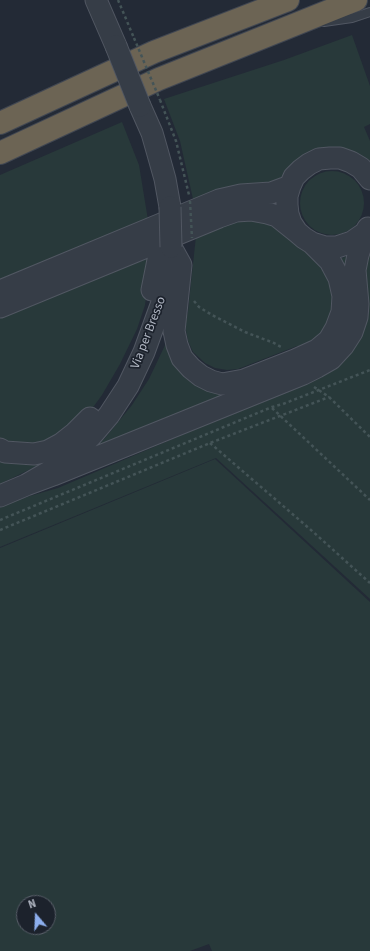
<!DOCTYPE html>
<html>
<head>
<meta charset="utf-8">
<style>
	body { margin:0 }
	#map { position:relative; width:370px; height:951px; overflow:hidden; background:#232a36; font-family:"Source Sans 3",sans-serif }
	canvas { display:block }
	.north { position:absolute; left:16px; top:895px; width:40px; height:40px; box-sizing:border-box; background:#1c222c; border:1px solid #585e68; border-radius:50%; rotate:341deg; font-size:11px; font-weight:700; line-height:16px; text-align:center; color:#b1b7c3 }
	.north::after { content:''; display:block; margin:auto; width:14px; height:18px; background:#8caeed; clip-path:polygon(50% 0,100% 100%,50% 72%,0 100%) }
</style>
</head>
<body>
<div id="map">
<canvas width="370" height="951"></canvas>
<div class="north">N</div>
</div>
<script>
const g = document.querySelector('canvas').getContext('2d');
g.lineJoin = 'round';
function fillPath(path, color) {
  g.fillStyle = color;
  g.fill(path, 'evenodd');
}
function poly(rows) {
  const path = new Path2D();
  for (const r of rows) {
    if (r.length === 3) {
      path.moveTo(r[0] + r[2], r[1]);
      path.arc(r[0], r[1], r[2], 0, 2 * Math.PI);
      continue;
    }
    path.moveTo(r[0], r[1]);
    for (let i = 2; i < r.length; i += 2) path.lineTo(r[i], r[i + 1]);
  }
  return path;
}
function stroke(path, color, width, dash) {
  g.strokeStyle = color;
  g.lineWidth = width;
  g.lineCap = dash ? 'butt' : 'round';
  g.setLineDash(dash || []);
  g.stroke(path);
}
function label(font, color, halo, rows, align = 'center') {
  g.font = font + ' "Source Sans 3",sans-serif';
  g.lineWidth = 3.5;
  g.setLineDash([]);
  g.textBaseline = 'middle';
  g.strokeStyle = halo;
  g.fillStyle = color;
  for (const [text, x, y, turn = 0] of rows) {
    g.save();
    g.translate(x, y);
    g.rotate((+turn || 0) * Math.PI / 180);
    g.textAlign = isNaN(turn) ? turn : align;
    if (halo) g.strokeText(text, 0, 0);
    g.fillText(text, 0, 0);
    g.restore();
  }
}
const green = poly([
	[352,35,370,86,370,124,364,127,370,141,370,160,362,158,284,175,274,183,193,199,180,141,164,99,284,60],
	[122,122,139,165,148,220,0,285,0,175],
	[332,203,32],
	[232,218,271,222,320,260,331,276,335,309,323,335,304,348,297,346,238,369,227,370,215,368,205,363,193,352,188,341,185,325,188,311,196,236],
	[370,250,370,599,216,458,0,547,0,506,16,500,58,488,308,381,364,274],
	[353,254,334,351,86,457,105,438,132,405,149,379,167,341,213,390,334,343,332,259,342,258],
	[151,255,148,282,145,305,137,329,120,364,102,395,83,421,39,445,0,443,0,314],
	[0,455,31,462,43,463,0,484],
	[215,459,370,602,370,951,212,951,209,944,190,951,0,951,0,548],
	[24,903,48,903,48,927,24,927]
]);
const path = poly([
	[118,0,134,38],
	[160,100,176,141,189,195],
	[194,301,199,307,212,315,245,332,274,343,281,347],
	[314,387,329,397,370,437],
	[272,408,370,500],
	[210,443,311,530,370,583],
	[0,520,272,407,283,404,370,370],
	[0,530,210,443,329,397]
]);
const service = poly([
	[324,22,352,18,370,12]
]);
const tertiary = poly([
	[96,0,116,46],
	[140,106,152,133,158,154,165,179,170,207],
	[368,228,365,233,352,242,337,247,325,247,312,243,304,238,297,232,291,223,288,214,287,205,287,196,290,186,294,177,301,170,309,164,319,159,330,158,340,158,351,162,361,168,370,179],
	[171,247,181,265,174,331,177,345,182,358,191,368,201,376,211,381,222,384,244,380,295,360,317,350,329,340,336,328,342,312,343,296,339,278,330,261,312,243],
	[152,290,158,260,171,247],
	[0,291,219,200,241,195,271,193,290,186],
	[0,307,219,217,236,211,251,210,267,213,277,216,297,232],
	[0,449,5,452,34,454,48,451,61,444,75,433,90,418],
	[26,485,53,475,303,374,317,367,331,359,343,346,352,332,357,317,358,304,355,270,358,255,365,233],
	[0,496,26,485,52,470,72,455,92,435,109,415,128,386,144,352,164,297,167,273]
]);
const motorway = poly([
	[0,123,154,52,288,0],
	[0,153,159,79,356,0]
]);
const pathBridge = poly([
	[134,38,160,100],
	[190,201,192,238]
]);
const tertiaryBridge = poly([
	[116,46,140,106],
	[170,207,171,247]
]);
const streetNames = [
	["Via per Bresso",149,333,-69]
];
fillPath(green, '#28393a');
stroke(service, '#515762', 10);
stroke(tertiary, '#515762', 23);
stroke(motorway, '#414752', 24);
stroke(path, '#445457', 2.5, [3, 3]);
stroke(service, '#363d47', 8);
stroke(tertiary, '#363d47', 21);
stroke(motorway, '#6c6454', 22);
stroke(tertiaryBridge, '#515762', 23, []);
stroke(pathBridge, '#445457', 2.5, [3, 3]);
stroke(tertiaryBridge, '#363d47', 21);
label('13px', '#b1b7c3', '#1c222c', streetNames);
</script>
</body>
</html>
